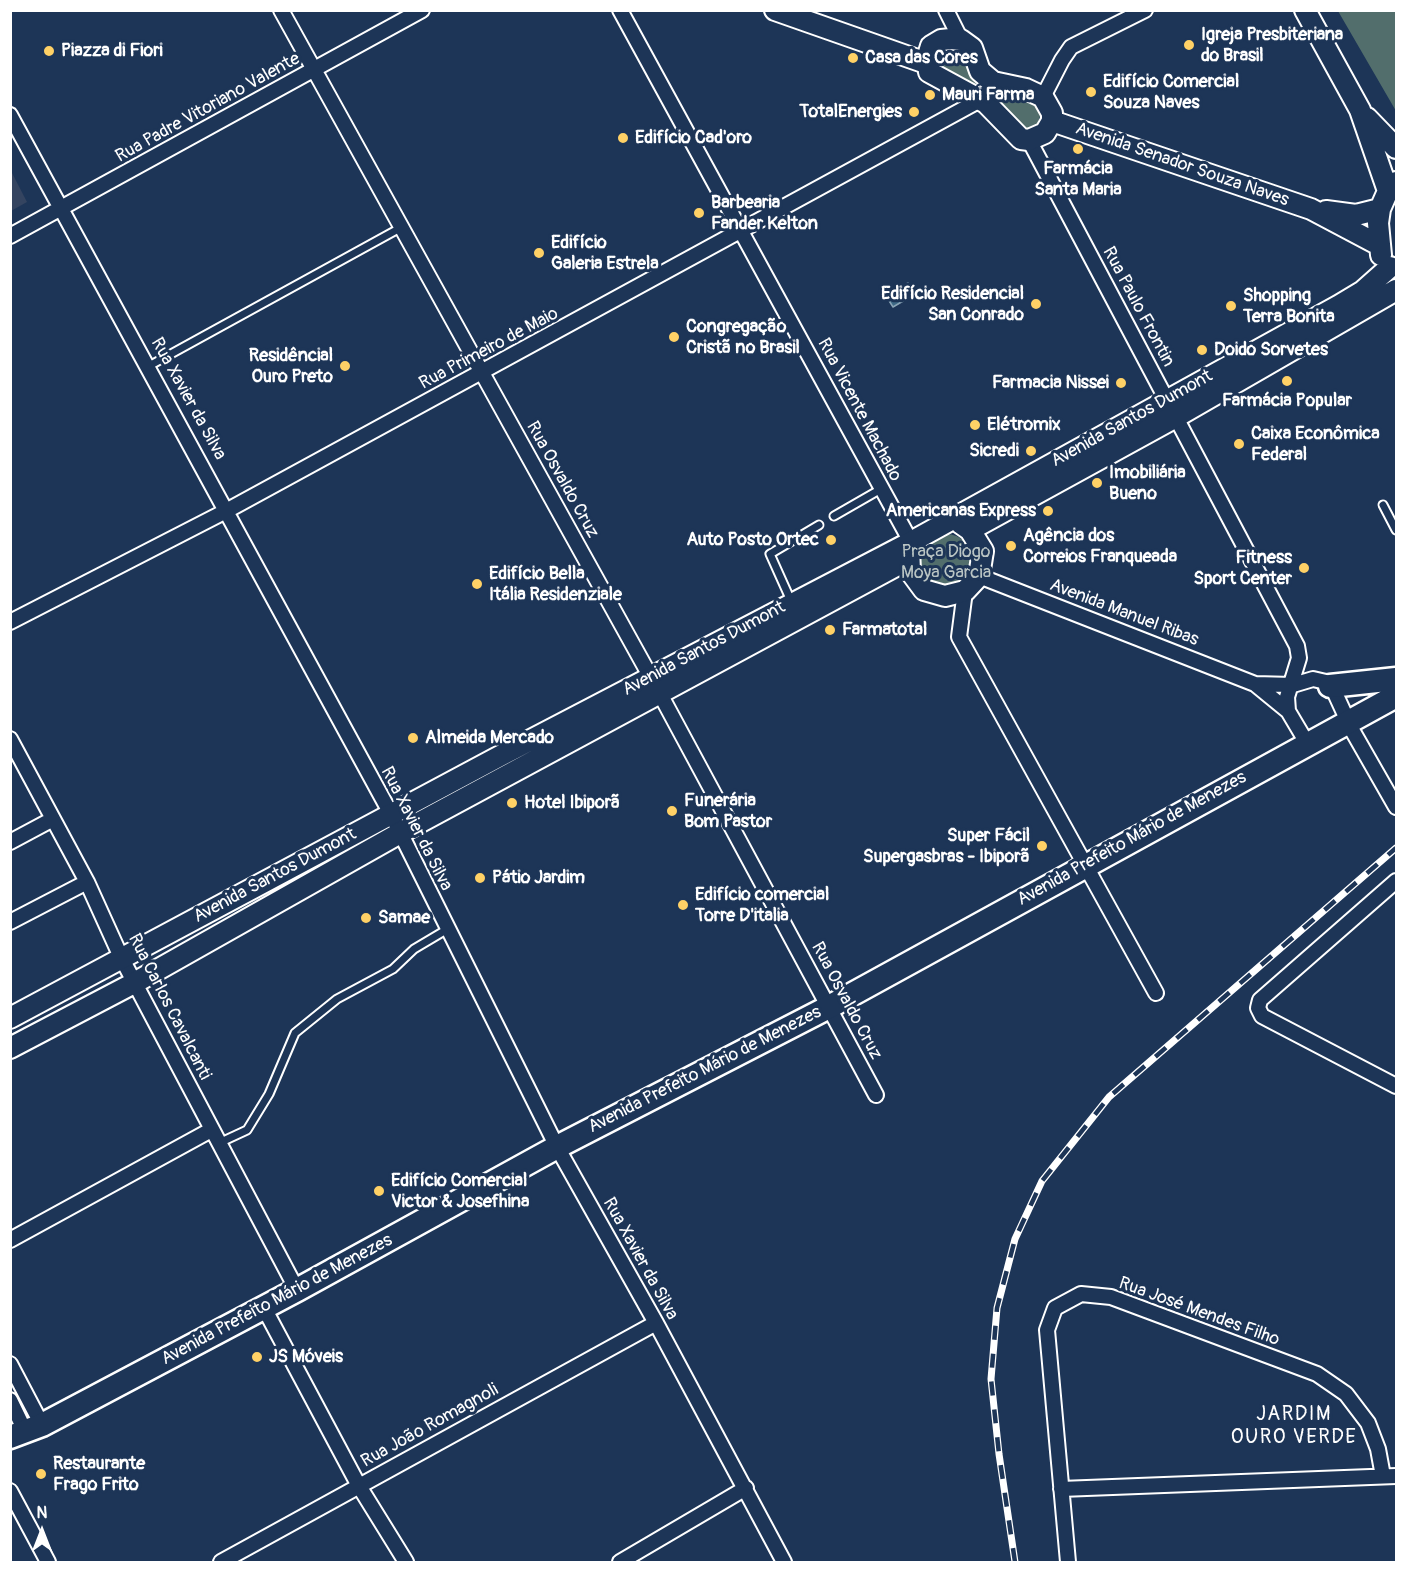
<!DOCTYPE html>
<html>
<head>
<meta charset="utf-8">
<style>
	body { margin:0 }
	#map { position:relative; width:1407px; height:1573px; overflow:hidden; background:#1d3557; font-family:Pangolin,sans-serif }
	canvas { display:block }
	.frame { position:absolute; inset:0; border:12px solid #fff; pointer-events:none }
	.north { position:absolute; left:12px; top:1501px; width:60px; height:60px; -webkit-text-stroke:4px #1d3557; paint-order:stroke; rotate:0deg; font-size:16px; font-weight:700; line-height:24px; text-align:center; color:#fff }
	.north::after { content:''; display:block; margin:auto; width:21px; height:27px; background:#fff; clip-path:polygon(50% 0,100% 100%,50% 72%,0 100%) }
</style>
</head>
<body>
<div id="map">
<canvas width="1407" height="1573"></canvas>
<div class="frame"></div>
<div class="north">N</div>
</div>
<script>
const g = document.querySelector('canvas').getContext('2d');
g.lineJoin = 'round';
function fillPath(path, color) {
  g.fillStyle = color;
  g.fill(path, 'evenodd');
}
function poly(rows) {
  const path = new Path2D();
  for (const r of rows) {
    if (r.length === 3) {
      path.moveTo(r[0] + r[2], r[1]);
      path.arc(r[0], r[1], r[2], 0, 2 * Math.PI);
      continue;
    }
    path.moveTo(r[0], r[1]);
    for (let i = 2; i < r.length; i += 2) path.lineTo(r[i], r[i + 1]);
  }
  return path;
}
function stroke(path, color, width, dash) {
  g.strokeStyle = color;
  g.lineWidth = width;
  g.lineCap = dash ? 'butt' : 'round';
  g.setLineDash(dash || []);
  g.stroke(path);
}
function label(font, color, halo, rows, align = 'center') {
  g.font = font + ' Pangolin,sans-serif';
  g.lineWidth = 6;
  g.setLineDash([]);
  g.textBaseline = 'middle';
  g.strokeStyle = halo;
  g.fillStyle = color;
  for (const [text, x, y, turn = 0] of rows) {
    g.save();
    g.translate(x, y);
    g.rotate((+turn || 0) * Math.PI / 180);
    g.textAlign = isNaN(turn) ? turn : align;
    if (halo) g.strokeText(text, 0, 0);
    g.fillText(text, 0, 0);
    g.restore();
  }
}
const built = poly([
	[11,171,27,202,11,211,10,211]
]);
const green = poly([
	[1338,11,1396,11,1396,111],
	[951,51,962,56,973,74,994,92,1038,106,1041,114,1037,125,1032,128,1023,128,940,70,940,58,943,53],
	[946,561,27]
]);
const water = poly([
	[908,283,915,294,893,307,886,296,908,283]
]);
const lane = poly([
	[149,366,402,227],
	[1383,505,1396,530],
	[834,516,881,489],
	[792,603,770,554,819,525],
	[219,1143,247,1130,269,1094,295,1033,337,999,393,969,414,949,446,930]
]);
const street = poly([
	[281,10,659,692,876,1095],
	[620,10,911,542],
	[946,10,961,40],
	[1043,97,1062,60,1071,47,1145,10],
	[10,115,391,814,557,1147,656,1323,784,1562],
	[1029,140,1297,646,1299,658,1287,697,1288,711],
	[10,236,422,10],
	[979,576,1255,684,1288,711,1307,743],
	[965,591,959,637,1156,993],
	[10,622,228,510,980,100],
	[1255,684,1293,685,1313,679,1326,682,1335,693,1352,730,1396,807],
	[10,739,87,882,121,957,297,1290],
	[10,842,53,819],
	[1396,881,1260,1000,1258,1008,1262,1016,1396,1086],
	[10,922,87,882],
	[10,1240,211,1130],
	[264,1308,359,1486,406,1562],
	[10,1364,42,1425],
	[10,1400,26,1433],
	[1061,1489,1396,1476],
	[10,1491,48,1562],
	[221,1562,656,1323],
	[620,1562,746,1488],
	[1068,1562,1047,1330,1055,1308,1081,1294,1111,1297,1317,1374,1346,1394,1368,1423,1378,1449,1383,1476]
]);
const secondary = poly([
	[775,10,926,63],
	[1305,10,1360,110,1388,191],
	[951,39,961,40,972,48,980,71,993,82,1026,89,1043,97,1052,113,1052,121,1045,133,1029,140,1021,139,986,103,929,72,927,59,931,46,941,40,951,39],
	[1367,118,1396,148],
	[1052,121,1311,209,1379,245],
	[1326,211,1356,215,1380,209],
	[1381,255,1378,223,1380,209,1388,191,1396,182],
	[970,530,1176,417,1396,290],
	[909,548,910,571,924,590,945,596,965,591,979,576,983,551,970,530,960,523],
	[10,1018,500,756,911,542,1338,306,1363,291,1390,267],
	[10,1048,136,982,400,833,907,560]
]);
const primary = poly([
	[1330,686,1396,679],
	[10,1437,42,1425,297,1290,557,1147,829,1007,1396,696]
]);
const rail = poly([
	[1015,1562,999,1454,991,1379,997,1308,1015,1239,1042,1181,1109,1097,1396,848]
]);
const markers = [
	[1189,45,6,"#ffd166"],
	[49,51,6,"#ffd166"],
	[853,58,6,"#ffd166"],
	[1091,92,6,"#ffd166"],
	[930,95,6,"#ffd166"],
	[914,112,6,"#ffd166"],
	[623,138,6,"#ffd166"],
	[1078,149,6,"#ffd166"],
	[699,213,6,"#ffd166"],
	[539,253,6,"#ffd166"],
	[1036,304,6,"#ffd166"],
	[1231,306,6,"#ffd166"],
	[674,337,6,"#ffd166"],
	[1202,350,6,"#ffd166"],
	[345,366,6,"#ffd166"],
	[1287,381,6,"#ffd166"],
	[1121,383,6,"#ffd166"],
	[975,425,6,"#ffd166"],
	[1239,444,6,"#ffd166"],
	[1031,451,6,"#ffd166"],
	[1097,483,6,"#ffd166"],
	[1048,511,6,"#ffd166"],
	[831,540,6,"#ffd166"],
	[1011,546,6,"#ffd166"],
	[1304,568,6,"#ffd166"],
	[477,584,6,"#ffd166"],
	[830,630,6,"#ffd166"],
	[413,738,6,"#ffd166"],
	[512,803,6,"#ffd166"],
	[672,811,6,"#ffd166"],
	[1042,846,6,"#ffd166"],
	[480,878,6,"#ffd166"],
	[683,905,6,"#ffd166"],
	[366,918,6,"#ffd166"],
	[379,1191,6,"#ffd166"],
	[257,1357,6,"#ffd166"],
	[41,1474,6,"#ffd166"]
];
const poiNames = [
	["Igreja Presbiteriana",1201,35],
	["do Brasil",1201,56],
	["Piazza di Fiori",61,51],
	["Casa das Cores",865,58],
	["Edifício Comercial",1103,82],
	["Souza Naves",1103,103],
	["Mauri Farma",942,95],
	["TotalEnergies",902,112,"right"],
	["Edifício Cad'oro",635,138],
	["Farmácia",1078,169,"center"],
	["Santa Maria",1078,190,"center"],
	["Barbearia",711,203],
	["Fander Kelton",711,224],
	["Edifício",551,243],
	["Galeria Estrela",551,264],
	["Edifício Residencial",1024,294,"right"],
	["San Conrado",1024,315,"right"],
	["Shopping",1243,296],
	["Terra Bonita",1243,317],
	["Congregação",686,327],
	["Cristã no Brasil",686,348],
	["Doido Sorvetes",1214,350],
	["Residêncial",333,356,"right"],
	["Ouro Preto",333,377,"right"],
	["Farmacia Nissei",1109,383,"right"],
	["Farmácia Popular",1287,401,"center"],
	["Elétromix",987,425],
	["Caixa Econômica",1251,434],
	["Federal",1251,455],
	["Sicredi",1019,451,"right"],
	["Imobiliária",1109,473],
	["Bueno",1109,494],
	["Americanas Express",1036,511,"right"],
	["Agência dos",1023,536],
	["Correios Franqueada",1023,557],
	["Auto Posto Ortec",819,540,"right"],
	["Fitness",1292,558,"right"],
	["Sport Center",1292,579,"right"],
	["Edifício Bella",489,574],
	["Itália Residenziale",489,595],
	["Farmatotal",842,630],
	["Almeida Mercado",425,738],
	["Funerária",684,801],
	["Bom Pastor",684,822],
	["Hotel Ibiporã",524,803],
	["Super Fácil",1030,836,"right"],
	["Supergasbras - Ibiporã",1030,857,"right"],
	["Pátio Jardim",492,878],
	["Edifício comercial",695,895],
	["Torre D'italia",695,916],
	["Samae",378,918],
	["Edifício Comercial",391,1181],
	["Victor & Josefhina",391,1202],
	["JS Móveis",269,1357],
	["Restaurante",53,1464],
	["Frago Frito",53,1485]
];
const streetNames = [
	["Rua Padre Vitoriano Valente",208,108,-29],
	["Avenida Senador Souza Naves",1182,165,19],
	["Rua Paulo Frontin",1138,307,62],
	["Rua Primeiro de Maio",489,349,-28],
	["Rua Xavier da Silva",188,399,61],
	["Rua Vicente Machado",859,410,62],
	["Avenida Santos Dumont",1132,419,-29],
	["Rua Osvaldo Cruz",562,480,61],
	["Avenida Manuel Ribas",1124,613,21],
	["Avenida Santos Dumont",704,649,-28],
	["Rua Xavier da Silva",416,829,63],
	["Avenida Prefeito Mário de Menezes",1132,839,-29],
	["Avenida Santos Dumont",275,876,-28],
	["Rua Osvaldo Cruz",846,1001,62],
	["Rua Carlos Cavalcanti",169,1007,63],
	["Avenida Prefeito Mário de Menezes",705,1070,-27],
	["Rua Xavier da Silva",640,1259,61],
	["Avenida Prefeito Mário de Menezes",277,1300,-28],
	["Rua José Mendes Filho",1199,1312,20],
	["Rua João Romagnoli",430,1426,-29]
];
const parkNames = [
	["Praça Diogo",946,552],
	["Moya Garcia",946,573]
];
const neighbourhoodNames = [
	["JARDIM",1294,1415],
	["OURO VERDE",1294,1438]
];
fillPath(built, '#344460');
fillPath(green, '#526e6c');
fillPath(water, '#3e6985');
stroke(water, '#8ba5b6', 1.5);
stroke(lane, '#fff', 11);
stroke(street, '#fff', 18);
stroke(secondary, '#fff', 24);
stroke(primary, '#fff', 27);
stroke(lane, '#1d3557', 7);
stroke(street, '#1d3557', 14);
stroke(secondary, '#1d3557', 20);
stroke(primary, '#1d3557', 22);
stroke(rail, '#fff', 7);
stroke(rail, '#1d3557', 4.5, [14]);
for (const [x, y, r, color] of markers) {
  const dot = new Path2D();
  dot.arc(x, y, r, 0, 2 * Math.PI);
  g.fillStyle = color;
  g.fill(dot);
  stroke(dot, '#1d3557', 2);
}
label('bold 18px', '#fff', '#1d3557', poiNames, 'left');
label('18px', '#fff', '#1d3557', streetNames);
label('18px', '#bac5c4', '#1d3557', parkNames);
g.letterSpacing = '1.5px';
label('20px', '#fff', '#1d3557', neighbourhoodNames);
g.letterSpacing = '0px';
</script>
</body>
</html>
